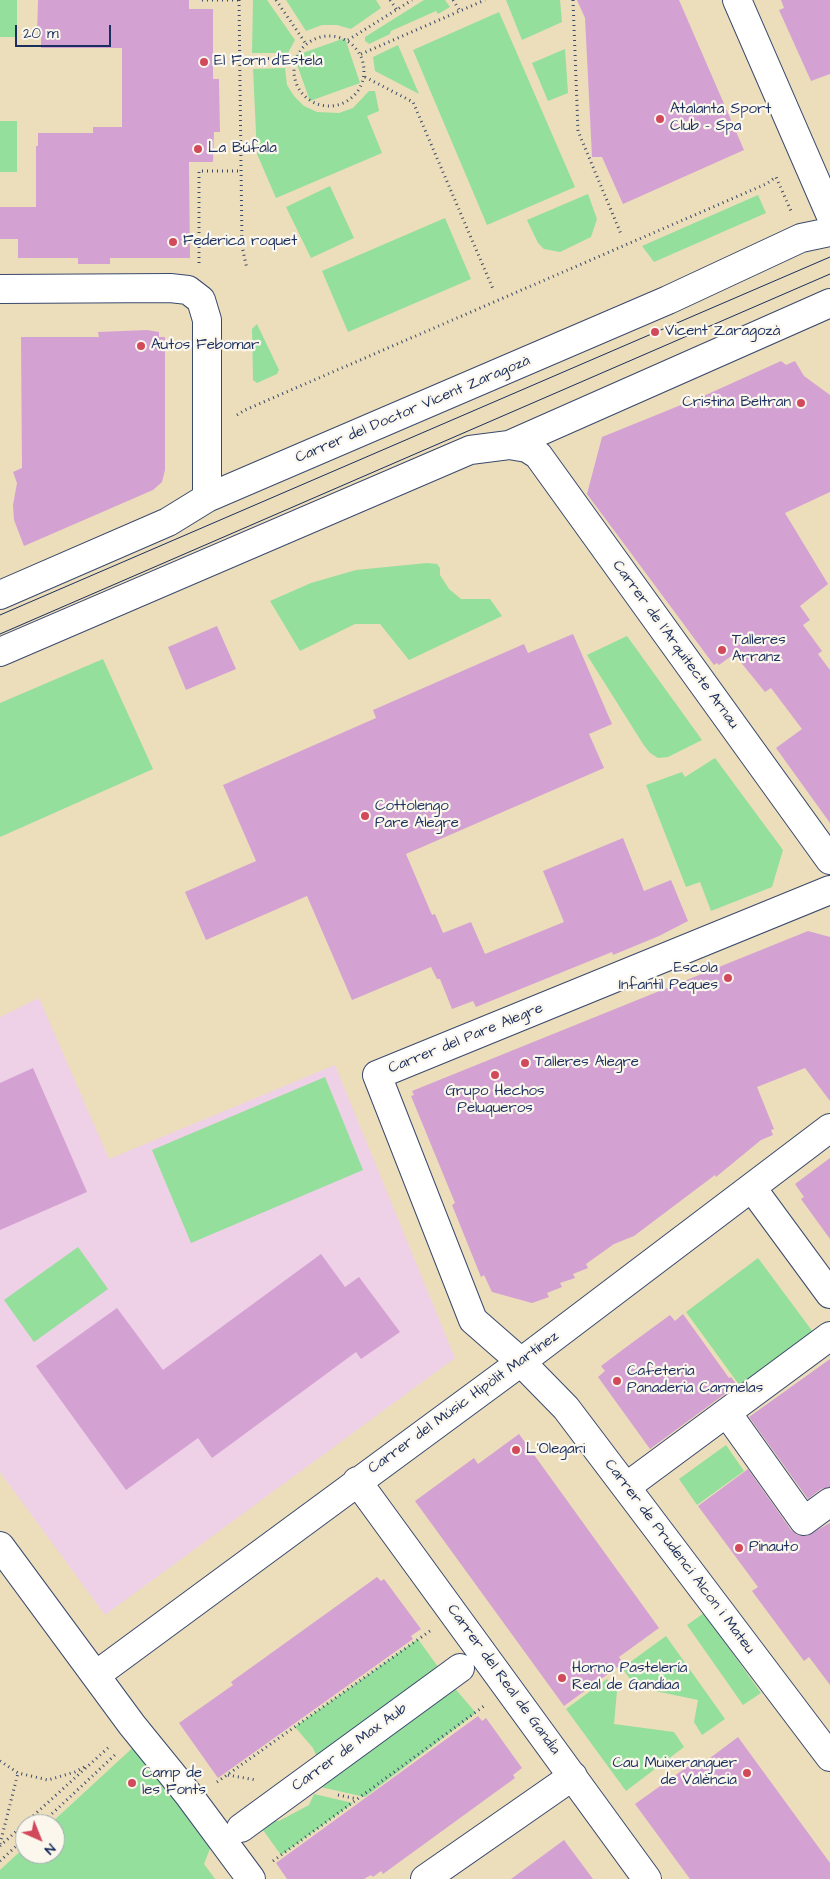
<!DOCTYPE html>
<html>
<head>
<meta charset="utf-8">
<style>
	body { margin:0 }
	#map { position:relative; width:830px; height:1879px; overflow:hidden; background:#ecdebb; font-family:"Architects Daughter",sans-serif }
	canvas { display:block }
	.north { position:absolute; left:15px; top:1814px; width:50px; height:50px; box-sizing:border-box; background:#fbf7ec; border:1px solid #a1a7b3; border-radius:50%; rotate:136deg; font-size:14px; font-weight:700; line-height:20px; text-align:center; color:#1b2f5e }
	.north::after { content:''; display:block; margin:auto; width:18px; height:22px; background:#d1495b; clip-path:polygon(50% 0,100% 100%,50% 72%,0 100%) }
	.scale { position:absolute; left:15px; top:25px; width:96px; height:22px; box-sizing:border-box; border:2px solid #1b2f5e; border-top:0; padding-left:6px; font-size:15px; line-height:18px; white-space:nowrap; color:#1b2f5e; -webkit-text-stroke:4px #fbf7ec; paint-order:stroke }
</style>
</head>
<body>
<div id="map">
<canvas width="830" height="1879"></canvas>
<div class="north">N</div>
<div class="scale">20 m</div>
</div>
<script>
const g = document.querySelector('canvas').getContext('2d');
g.lineJoin = 'round';
function fillPath(path, color) {
  g.fillStyle = color;
  g.fill(path, 'evenodd');
}
function poly(rows) {
  const path = new Path2D();
  for (const r of rows) {
    if (r.length === 3) {
      path.moveTo(r[0] + r[2], r[1]);
      path.arc(r[0], r[1], r[2], 0, 2 * Math.PI);
      continue;
    }
    path.moveTo(r[0], r[1]);
    for (let i = 2; i < r.length; i += 2) path.lineTo(r[i], r[i + 1]);
  }
  return path;
}
function stroke(path, color, width, dash) {
  g.strokeStyle = color;
  g.lineWidth = width;
  g.lineCap = dash ? 'butt' : 'round';
  g.setLineDash(dash || []);
  g.stroke(path);
}
function label(font, color, halo, rows, align = 'center') {
  g.font = font + ' "Architects Daughter",sans-serif';
  g.lineWidth = 4.5;
  g.setLineDash([]);
  g.textBaseline = 'middle';
  g.strokeStyle = halo;
  g.fillStyle = color;
  for (const [text, x, y, turn = 0] of rows) {
    g.save();
    g.translate(x, y);
    g.rotate((+turn || 0) * Math.PI / 180);
    g.textAlign = isNaN(turn) ? turn : align;
    if (halo) g.strokeText(text, 0, 0);
    g.fillText(text, 0, 0);
    g.restore();
  }
}
const built = poly([
	[39,998,109,1159,335,1065,455,1358,105,1615,0,1472,0,1017]
]);
const green = poly([
	[0,0,17,0,17,37,0,37],
	[253,0,267,0,295,40,288,53,252,53],
	[286,0,376,0,381,8,351,29,337,25,322,25,306,31],
	[424,0,445,0,450,7,438,14,436,11,391,31,390,34,369,44,365,41,365,37],
	[506,0,560,0,562,22,522,40],
	[499,12,575,187,487,225,413,50],
	[345,38,360,83,310,101,294,56],
	[398,45,419,94,375,71,373,57],
	[565,49,568,93,548,101,532,63],
	[285,68,287,85,294,96,304,106,317,112,339,113,353,108,369,91,375,91,379,111,367,116,382,153,276,198,257,154,253,69],
	[0,121,17,121,17,172,0,172],
	[330,186,354,238,311,258,286,207],
	[588,194,597,219,591,237,560,252,544,249,538,243,527,220],
	[758,195,766,213,654,262,642,246],
	[445,218,471,279,348,332,322,271],
	[257,324,279,370,277,374,257,383,253,380,252,329],
	[427,563,437,564,440,568,440,575,449,589,461,599,490,599,502,616,409,660,380,624,355,624,300,651,270,601,311,583,356,570],
	[627,636,702,740,668,757,658,758,650,753,643,744,587,655],
	[103,659,153,769,0,837,0,703],
	[715,758,783,850,772,887,711,911,700,882,686,887,646,785,682,772,685,777],
	[325,1077,363,1170,191,1243,152,1150],
	[78,1247,108,1289,34,1342,4,1300],
	[758,1258,813,1332,740,1386,686,1312],
	[726,1445,744,1471,697,1505,679,1479],
	[704,1613,761,1693,743,1705,687,1625],
	[666,1636,725,1719,702,1735,694,1722,698,1700,636,1687,622,1668],
	[418,1639,446,1678,476,1713,365,1797,316,1786,319,1762,313,1748,295,1727],
	[607,1679,617,1691,614,1724,674,1732,684,1747,626,1791,566,1709],
	[140,1741,211,1846,204,1864,215,1879,0,1879,0,1870,25,1847,25,1854,55,1854,55,1824,50,1824],
	[314,1794,353,1803,281,1855,255,1819,279,1821,309,1805]
]);
const building = poly([
	[38,0,189,0,189,9,213,9,213,79,219,79,220,132,214,132,213,162,189,162,190,258,110,258,110,264,78,264,78,258,18,258,18,239,0,239,0,207,36,207,36,146,38,146,38,133,93,133,93,127,122,127,122,48,41,48,41,38,37,38],
	[577,0,679,0,744,150,623,204,602,157,592,157,585,18],
	[781,0,830,0,830,74,811,81,779,10,784,8],
	[147,330,159,332,159,337,165,337,165,470,162,482,153,490,24,546,14,520,13,505,17,483,13,472,22,468,21,337,99,337,98,332],
	[781,361,786,365,795,361,804,376,830,395,830,492,785,513,828,584,800,606,810,620,803,625,822,651,818,654,830,670,830,823,776,748,802,729,771,688,765,692,734,654,719,665,717,663,714,665,587,494,602,437,708,394],
	[217,626,236,669,186,690,168,647],
	[573,634,612,724,589,734,604,768,406,854,432,915,435,914,443,933,471,922,485,954,564,922,543,871,623,838,644,891,671,880,688,921,659,936,613,955,612,952,476,1007,473,1001,452,1009,440,979,437,979,431,967,352,1000,307,896,206,940,185,892,256,861,223,785,376,718,373,710,524,644,528,653],
	[808,931,830,937,830,1101,805,1068,757,1087,774,1129,771,1130,773,1135,761,1140,716,1177,715,1175,634,1236,614,1244,586,1264,588,1268,573,1274,575,1278,560,1283,562,1287,547,1293,549,1297,532,1303,492,1292,484,1275,481,1277,452,1205,455,1203,411,1096,414,1095,412,1091],
	[33,1068,87,1192,0,1230,0,1083],
	[830,1158,830,1239,801,1199,804,1197,795,1184],
	[321,1254,345,1287,359,1277,400,1332,361,1359,356,1352,212,1458,198,1438,126,1490,36,1366,117,1308,163,1370],
	[683,1314,729,1378,731,1377,737,1385,650,1449,598,1377,605,1371,601,1366,629,1345,670,1315,675,1321],
	[830,1359,830,1487,821,1489,808,1499,749,1417],
	[519,1434,659,1628,619,1657,623,1663,564,1706,415,1501,474,1458,478,1464],
	[748,1469,791,1530,797,1535,806,1536,830,1523,830,1685,809,1657,804,1661,752,1591,758,1587,698,1506],
	[377,1577,381,1581,384,1579,421,1629,411,1636,413,1639,218,1778,179,1723,233,1685,231,1682],
	[478,1716,482,1721,486,1718,522,1768,513,1775,515,1778,383,1874,381,1871,373,1877,371,1875,364,1879,287,1879,276,1863],
	[738,1737,830,1863,830,1879,690,1879,635,1804,694,1762,698,1767],
	[564,1840,593,1879,511,1879]
]);
const path = poly([
	[202,0,239,0],
	[239,0,242,246,247,269],
	[276,0,306,44],
	[390,0,397,10],
	[453,0,460,11],
	[573,0,578,131,621,234],
	[329,71,35],
	[348,40,412,0],
	[361,54,485,0],
	[238,58,296,59],
	[365,77,413,102,493,289],
	[199,263,199,171,240,171],
	[237,415,245,410,766,184,776,177,791,211],
	[0,1761,18,1773,48,1780,75,1772,86,1766],
	[228,1775,256,1780],
	[217,1782,430,1631],
	[338,1795,357,1799],
	[41,1824,117,1753],
	[0,1844,18,1773],
	[0,1846,110,1746],
	[0,1861,25,1838],
	[273,1861,484,1706]
]);
const minor = poly([
	[737,0,830,214],
	[0,289,170,288,188,290,201,300,207,320,207,498],
	[509,445,527,448,538,455,830,860],
	[0,595,168,522,207,498,668,300,801,238,830,232],
	[0,652,470,450,509,445,830,303],
	[830,890,377,1075,473,1320,521,1362,566,1408,830,1757],
	[752,1188,830,1294],
	[727,1413,804,1521,830,1502],
	[357,1481,647,1879],
	[626,1487,830,1336],
	[0,1546,132,1725,188,1794,251,1879],
	[96,1675,521,1362,830,1128],
	[241,1828,460,1668],
	[425,1879,573,1776]
]);
const tram = poly([
	[0,615,830,257],
	[0,634,830,274]
]);
const markers = [
	[204,62,5,"#d1495b"],
	[660,119,5,"#d1495b"],
	[198,149,5,"#d1495b"],
	[173,242,5,"#d1495b"],
	[655,332,5,"#d1495b"],
	[141,346,5,"#d1495b"],
	[801,403,5,"#d1495b"],
	[722,650,5,"#d1495b"],
	[365,816,5,"#d1495b"],
	[728,978,5,"#d1495b"],
	[525,1063,5,"#d1495b"],
	[495,1075,5,"#d1495b"],
	[617,1381,5,"#d1495b"],
	[516,1450,5,"#d1495b"],
	[739,1548,5,"#d1495b"],
	[562,1678,5,"#d1495b"],
	[747,1773,5,"#d1495b"],
	[132,1783,5,"#d1495b"]
];
const poiNames = [
	["El Forn d'Estela",214,62],
	["Atalanta Sport",670,110],
	["Club - Spa",670,127],
	["La Búfala",208,149],
	["Federica roquet",183,242],
	["Vicent Zaragozà",665,332],
	["Autos Febomar",151,346],
	["Cristina Beltran",791,403,"right"],
	["Talleres",732,641],
	["Arranz",732,658],
	["Cottolengo",375,807],
	["Pare Alegre",375,824],
	["Escola",718,969,"right"],
	["Infantil Peques",718,986,"right"],
	["Talleres Alegre",535,1063],
	["Grupo Hechos",495,1092,"center"],
	["Peluqueros",495,1109,"center"],
	["Cafeteria",627,1372],
	["Panaderia Carmelas",627,1389],
	["L'Olegari",526,1450],
	["Pinauto",749,1548],
	["Horno Pastelería",572,1669],
	["Real de Gandíaa",572,1686],
	["Cau Muixeranguer",737,1764,"right"],
	["de València",737,1781,"right"],
	["Camp de",142,1774],
	["les Fonts",142,1791]
];
const streetNames = [
	["Carrer del Doctor Vicent Zaragozà",413,410,-23],
	["Carrer de l'Arquitecte Arnau",675,645,54],
	["Carrer del Pare Alegre",466,1039,-22],
	["Carrer del Músic Hipòlit Martínez",464,1403,-36],
	["Carrer de Prudenci Alcon i Mateu",679,1557,53],
	["Carrer del Real de Gandia",503,1680,54],
	["Carrer de Max Aub",350,1748,-36]
];
fillPath(built, '#eed0e7');
fillPath(green, '#94df9b');
fillPath(building, '#d4a1d3');
stroke(minor, '#3a496c', 30);
stroke(path, '#3a496c', 3, [1, 4]);
stroke(minor, '#fff', 28);
stroke(tram, '#1b2f5e', 1);
for (const [x, y, r, color] of markers) {
  const dot = new Path2D();
  dot.arc(x, y, r, 0, 2 * Math.PI);
  g.fillStyle = color;
  g.fill(dot);
  stroke(dot, '#fbf7ec', 2);
}
label('15px', '#1b2f5e', '#fbf7ec', poiNames, 'left');
label('15px', '#1b2f5e', '#fbf7ec', streetNames);
</script>
</body>
</html>
